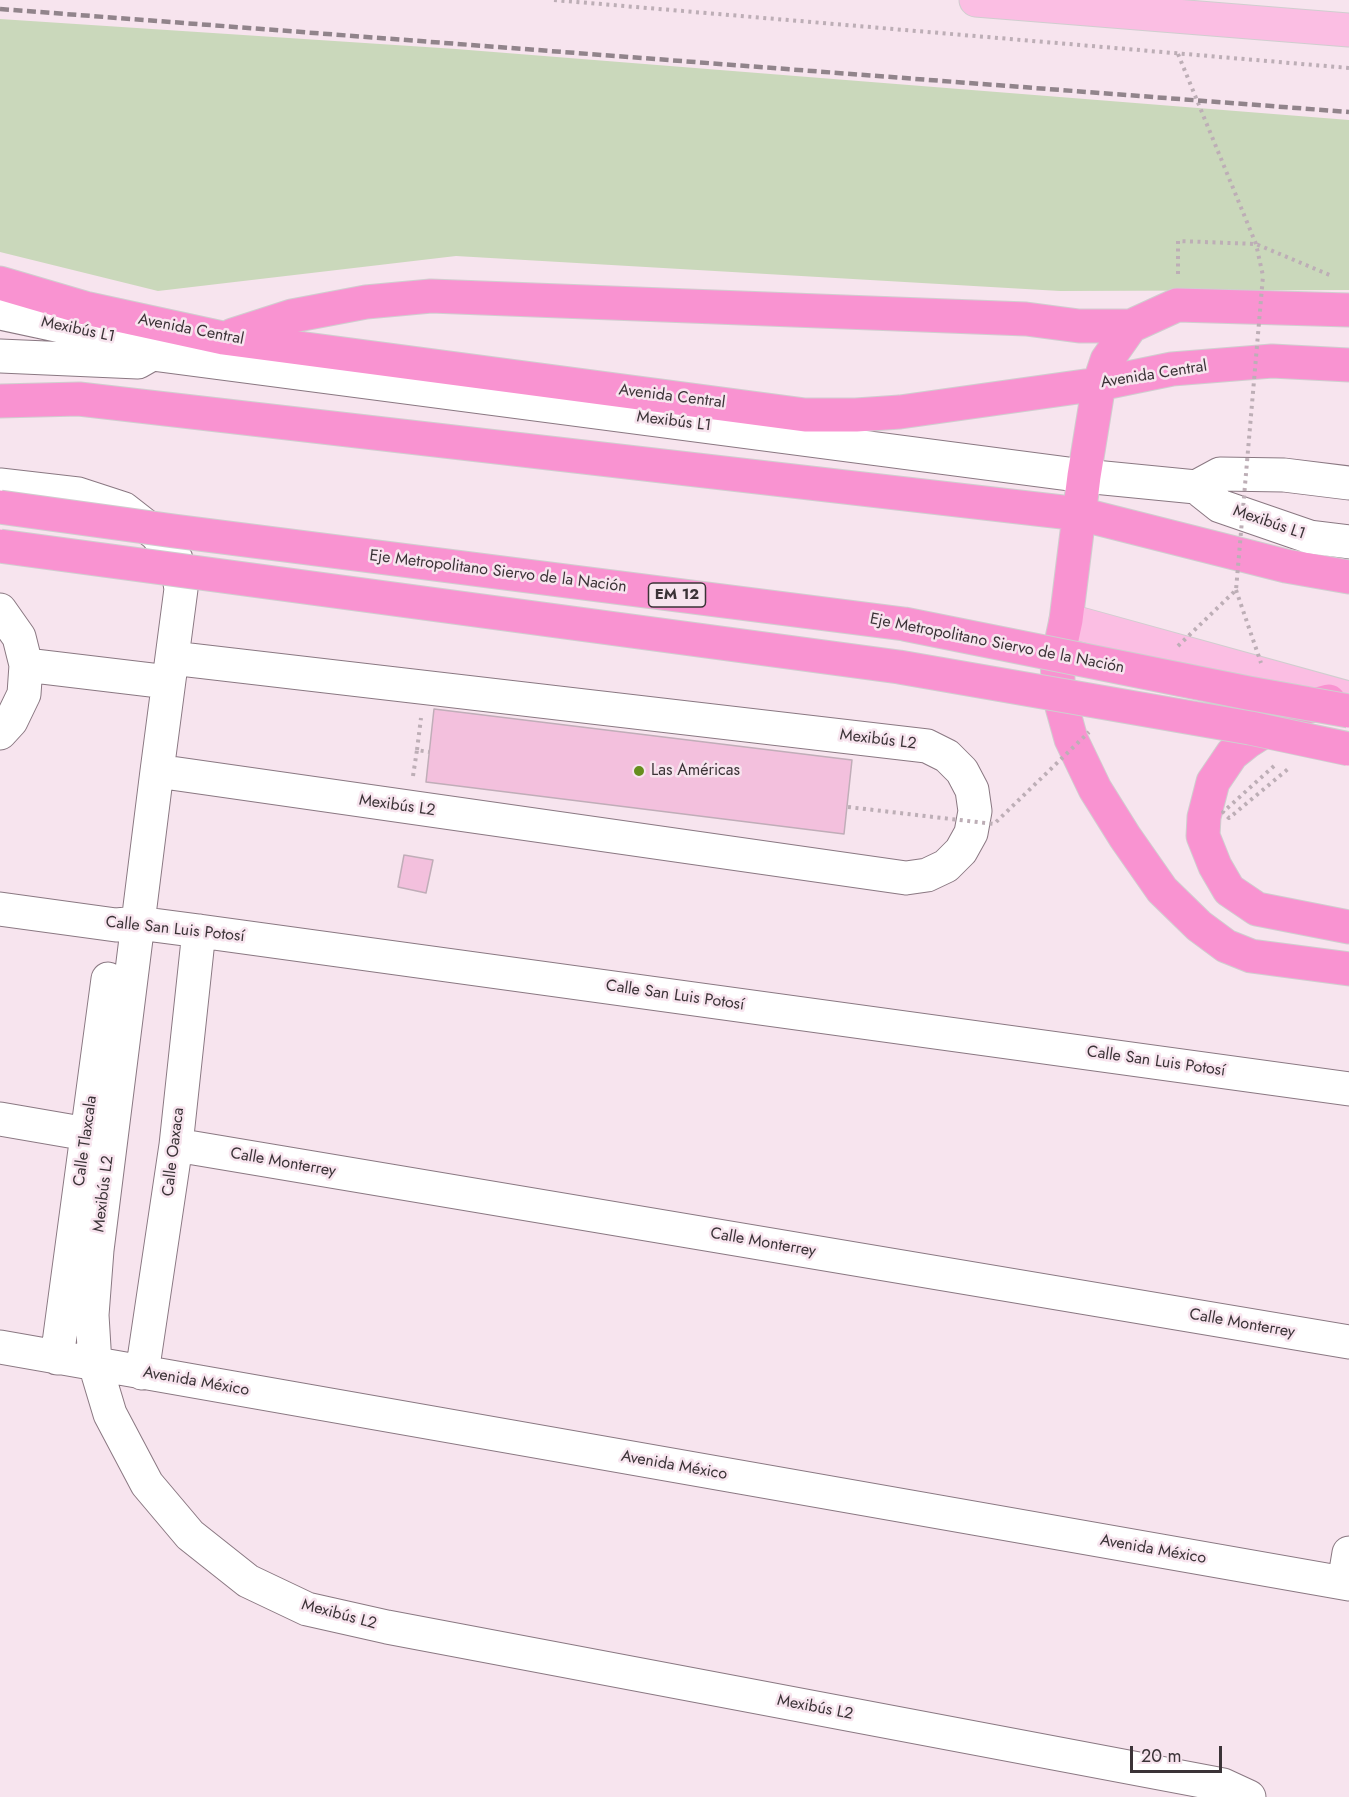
<!DOCTYPE html>
<html>
<head>
<meta charset="utf-8">
<style>
	body { margin:0 }
	#map { position:relative; width:1349px; height:1797px; overflow:hidden; background:#f7e4ee; font-family:Jost,sans-serif }
	canvas { display:block }
	.scale { position:absolute; left:1130px; top:1746px; width:92px; height:27px; box-sizing:border-box; border:3px solid #3b3337; border-top:0; padding-left:8px; font-size:18px; line-height:21px; white-space:nowrap; color:#3b3337; -webkit-text-stroke:4px #f7e4ee; paint-order:stroke }
</style>
</head>
<body>
<div id="map">
<canvas width="1349" height="1797"></canvas>
<div class="scale">20 m</div>
</div>
<script>
const g = document.querySelector('canvas').getContext('2d');
g.lineJoin = 'round';
function fillPath(path, color) {
  g.fillStyle = color;
  g.fill(path, 'evenodd');
}
function poly(rows) {
  const path = new Path2D();
  for (const r of rows) {
    path.moveTo(r[0], r[1]);
    for (let i = 2; i < r.length; i += 2) path.lineTo(r[i], r[i + 1]);
  }
  return path;
}
function stroke(path, color, width, dash) {
  g.strokeStyle = color;
  g.lineWidth = width;
  g.lineCap = dash ? 'butt' : 'round';
  g.setLineDash(dash || []);
  g.stroke(path);
}
function label(font, color, halo, rows, align = 'center') {
  g.font = font + ' Jost,sans-serif';
  g.lineWidth = 5;
  g.setLineDash([]);
  g.textBaseline = 'middle';
  g.strokeStyle = halo;
  g.fillStyle = color;
  for (const [text, x, y, turn = 0] of rows) {
    g.save();
    g.translate(x, y);
    g.rotate((+turn || 0) * Math.PI / 180);
    g.textAlign = isNaN(turn) ? turn : align;
    if (halo) g.strokeText(text, 0, 0);
    g.fillText(text, 0, 0);
    g.restore();
  }
}
const green = poly([
	[0,19,456,49,1349,120,1349,290,1060,291,456,256,158,291,0,252]
]);
const building = poly([
	[434,709,852,760,844,834,426,782,434,709],
	[404,855,433,860,426,893,398,887,404,855]
]);
const path = poly([
	[554,0,1349,68],
	[1178,54,1256,244,1263,276],
	[1178,274,1178,241,1256,244,1332,276],
	[417,750,421,718],
	[413,776,417,750,429,752]
]);
const minor = poly([
	[0,313,140,343,152,354,1084,476,1196,487,1220,506,1310,537,1349,542],
	[0,356,138,362,152,354],
	[0,485,78,494,124,509,156,534,176,559,181,589,157,771,97,1250,92,1315,95,1364,110,1414,147,1484,190,1535,248,1581,307,1609,387,1627,1223,1785,1249,1797],
	[1196,487,1220,474,1284,475,1349,483],
	[0,610,19,637,26,665,24,694,11,721,0,733],
	[26,665,168,682],
	[157,771,906,878,927,875,946,866,961,851,971,833,975,811,972,790,962,771,947,756,927,746,172,658],
	[0,909,116,925,138,923,199,931,1349,1089],
	[0,1119,87,1134],
	[176,1145,1349,1342],
	[0,1347,1349,1584],
	[57,1358,108,979],
	[142,1373,176,1145,199,931],
	[1344,1583,1349,1553]
]);
const major = poly([
	[976,0,1349,30],
	[1066,620,1348,698]
]);
const highway = poly([
	[0,283,85,308,223,338,805,415,856,415,900,412,1099,384,1172,369,1272,361,1349,365],
	[1131,326,1107,360,1099,384,1084,476,1066,620,1057,662,1059,696,1071,739,1095,789,1125,837,1162,890,1199,926,1226,946,1251,956,1349,969],
	[233,335,292,316,366,302,431,296,1026,319,1079,326,1131,326,1177,305,1349,310],
	[0,401,79,399,1080,514,1286,566,1349,577],
	[1329,701,1299,709,1247,742,1232,754,1213,782,1204,817,1203,836,1215,866,1229,890,1257,909,1349,927]
]);
const rail = poly([
	[0,9,1349,112]
]);
const pathBridge = poly([
	[1236,590,1261,663],
	[1178,646,1236,590,1263,276],
	[1274,766,1223,812,1229,818,1288,769],
	[848,807,994,824,1089,732]
]);
const highwayBridge = poly([
	[0,507,174,531,904,624,1248,693,1349,711],
	[0,546,899,667,1250,728,1349,749]
]);
const markers = [
	[639,771,6,"#658e1d"]
];
const shields = [
	[677,595,57]
];
const shieldNames = [
	["EM 12",677,595]
];
const streetNames = [
	["Mexibús L1",78,330,12],
	["Avenida Central",191,330,11],
	["Avenida Central",1154,375,-9],
	["Avenida Central",672,397,7],
	["Mexibús L1",674,422,7],
	["Mexibús L1",1269,523,19],
	["Eje Metropolitano Siervo de la Nación",498,572,7],
	["Eje Metropolitano Siervo de la Nación",997,644,11],
	["Mexibús L2",878,740,7],
	["Mexibús L2",397,806,8],
	["Calle San Luis Potosí",175,930,6],
	["Calle San Luis Potosí",675,996,8],
	["Calle San Luis Potosí",1156,1062,8],
	["Calle Tlaxcala",86,1141,-82],
	["Calle Oaxaca",174,1152,-83],
	["Calle Monterrey",283,1163,10],
	["Mexibús L2",104,1194,-83],
	["Calle Monterrey",763,1243,10],
	["Calle Monterrey",1242,1324,10],
	["Avenida México",196,1382,10],
	["Avenida México",674,1466,10],
	["Avenida México",1153,1550,10],
	["Mexibús L2",339,1615,15],
	["Mexibús L2",815,1708,11]
];
const poiNames = [
	["Las Américas",651,771]
];
fillPath(green, '#cad8bb');
fillPath(building, '#f3c0dd');
stroke(building, '#c0adb8', 1.5);
stroke(minor, '#8a7882', 35);
stroke(major, '#d0cecf', 35);
stroke(highway, '#d0cecf', 35);
stroke(path, '#bdaeb6', 4, [3, 4.5]);
stroke(minor, '#fff', 33);
stroke(major, '#fbbee3', 33);
stroke(highway, '#f993d1', 33);
stroke(rail, '#91848b', 4.5, [9, 4.5]);
stroke(highwayBridge, '#d0cecf', 35, []);
stroke(pathBridge, '#bdaeb6', 4, [3, 4.5]);
stroke(highwayBridge, '#f993d1', 33);
for (const [x, y, r, color] of markers) {
  const dot = new Path2D();
  dot.arc(x, y, r, 0, 2 * Math.PI);
  g.fillStyle = color;
  g.fill(dot);
  stroke(dot, '#f7e4ee', 2);
}
for (const [x, y, w] of shields) {
  const box = new Path2D();
  box.roundRect(x - w / 2, y - 12, w, 24, 4.5);
  g.fillStyle = '#f7e4ee';
  g.fill(box);
  stroke(box, '#3b3337', 1.5);
}
label('bold 15px', '#3b3337', null, shieldNames);
label('16px', '#3b3337', '#f7e4ee', streetNames);
label('16px', '#3b3337', '#f7e4ee', poiNames, 'left');
</script>
</body>
</html>
